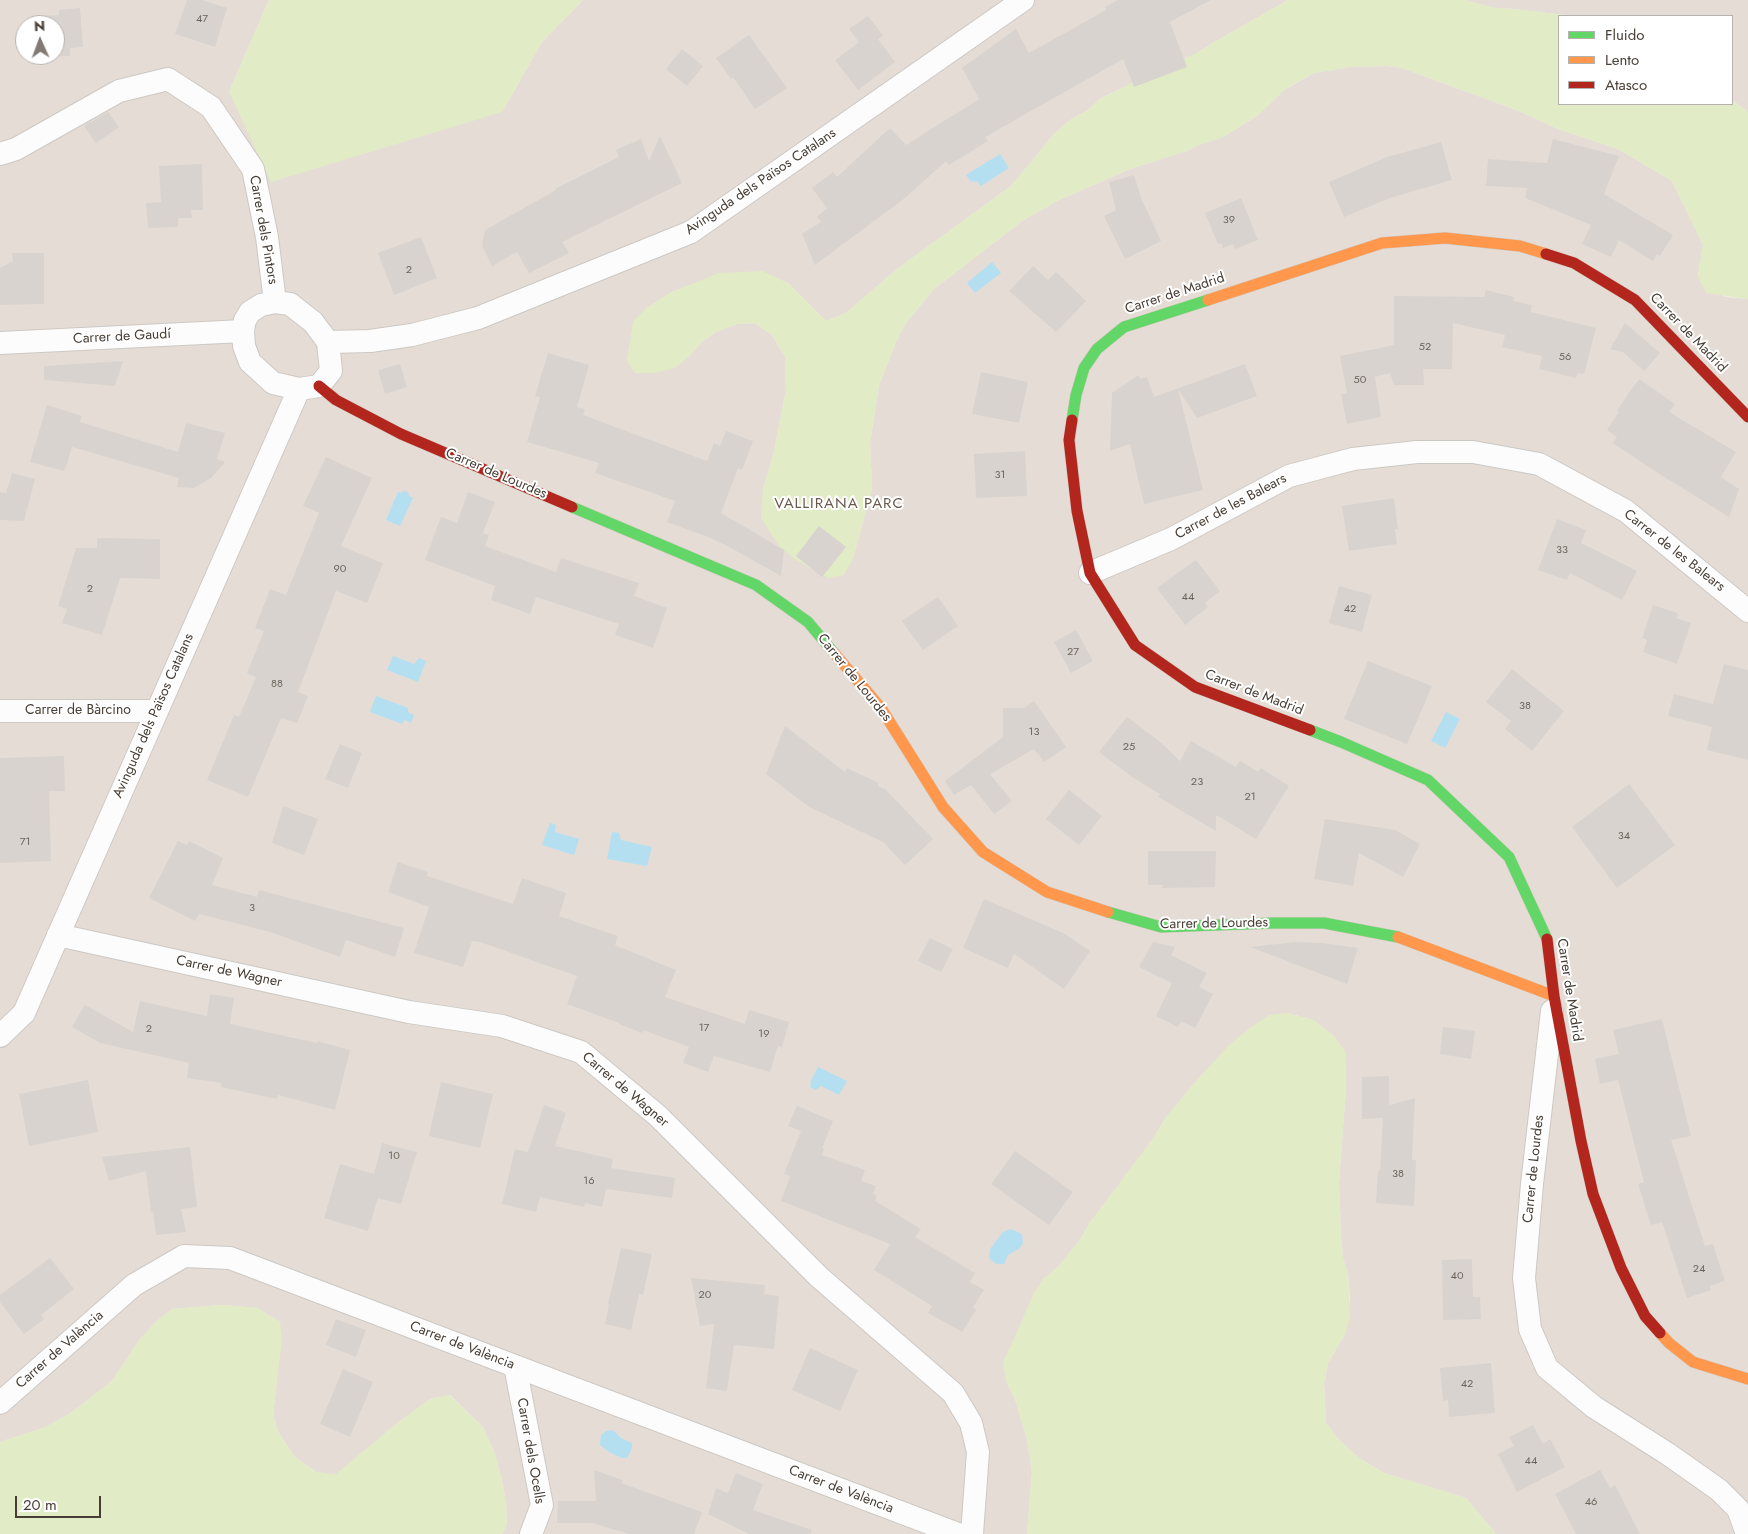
<!DOCTYPE html>
<html>
<head>
<meta charset="utf-8">
<style>
	body { margin:0 }
	#map { position:relative; width:1748px; height:1534px; overflow:hidden; background:#f0ece8; font-family:Jost,sans-serif }
	canvas { display:block }
	.legend { position:absolute; left:1558px; top:15px; width:175px; height:90px; box-sizing:border-box; background:#fff; border:1px solid #b5b1ae; margin:0; padding:6px 9px; list-style:none; font-size:15px; color:#463d34 }
	.legend li { display:flex; align-items:center; gap:10px; height:25px }
	.legend b { width:25px; border:1px solid #b5b1ae }
	.north { position:absolute; left:15px; top:15px; width:50px; height:50px; box-sizing:border-box; background:#fff; border:1px solid #b5b1ae; border-radius:50%; rotate:358deg; font-size:14px; font-weight:700; line-height:20px; text-align:center; color:#463d34 }
	.north::after { content:''; display:block; margin:auto; width:18px; height:22px; background:#827a73; clip-path:polygon(50% 0,100% 100%,50% 72%,0 100%) }
	.scale { position:absolute; left:15px; top:1496px; width:86px; height:22px; box-sizing:border-box; border:2px solid #463d34; border-top:0; padding-left:6px; font-size:15px; line-height:18px; white-space:nowrap; color:#463d34; -webkit-text-stroke:4px #fff; paint-order:stroke }
</style>
</head>
<body>
<div id="map">
<canvas width="1748" height="1534"></canvas>
<ul class="legend">
<li><b style="height:6px;background:#63d668"></b>Fluido</li>
<li><b style="height:6px;background:#ff974d"></b>Lento</li>
<li><b style="height:6px;background:#b3261e"></b>Atasco</li>
</ul>
<div class="north">N</div>
<div class="scale">20 m</div>
</div>
<script>
const g = document.querySelector('canvas').getContext('2d');
g.lineJoin = 'round';
function fillPath(path, color) {
  g.fillStyle = color;
  g.fill(path, 'evenodd');
}
function poly(rows) {
  const path = new Path2D();
  for (const r of rows) {
    path.moveTo(r[0], r[1]);
    for (let i = 2; i < r.length; i += 2) path.lineTo(r[i], r[i + 1]);
  }
  return path;
}
function stroke(path, color, width, dash) {
  g.strokeStyle = color;
  g.lineWidth = width;
  g.lineCap = dash ? 'butt' : 'round';
  g.setLineDash(dash || []);
  g.stroke(path);
}
function label(font, color, halo, rows, align = 'center') {
  g.font = font + ' Jost,sans-serif';
  g.lineWidth = 4;
  g.setLineDash([]);
  g.textBaseline = 'middle';
  g.strokeStyle = halo;
  g.fillStyle = color;
  for (const [text, x, y, turn = 0] of rows) {
    g.save();
    g.translate(x, y);
    g.rotate((+turn || 0) * Math.PI / 180);
    g.textAlign = isNaN(turn) ? turn : align;
    if (halo) g.strokeText(text, 0, 0);
    g.fillText(text, 0, 0);
    g.restore();
  }
}
const residential = poly([
	[0,0,269,0,229,92,502,112,542,42,583,0,1288,0,1211,44,1197,53,1101,98,1088,110,1070,120,1055,133,1011,186,897,269,846,313,826,321,788,283,695,283,672,292,634,322,627,361,688,357,703,341,716,332,737,324,755,323,772,335,785,357,786,389,774,452,763,489,853,558,872,489,870,443,879,385,896,342,906,323,934,289,1022,221,1059,200,1130,169,1187,151,1201,144,1221,138,1257,116,1284,90,1314,73,1350,67,1387,66,1402,68,1519,111,1558,129,1618,149,1672,181,1703,245,1698,276,1725,297,1748,299,1748,1534,1496,1534,1466,1498,1384,1473,1359,1458,1338,1439,1326,1423,1324,1384,1328,1363,1345,1334,1350,1299,1348,1274,1343,1258,1341,1238,1339,1182,1346,1087,1345,1052,1333,1035,1313,1020,1288,1013,1213,1065,1198,1079,1167,1116,1150,1143,1089,1224,1080,1240,1058,1267,1043,1279,1006,1381,1015,1399,1027,1439,1032,1472,1027,1534,502,1534,507,1524,506,1503,501,1476,495,1454,483,1427,450,1395,430,1399,395,1425,336,1475,316,1472,295,1457,278,1432,273,1414,276,1388,280,1322,257,1308,223,1305,172,1309,157,1321,140,1339,112,1381,71,1413,46,1427,0,1442],
	[25,25,55,25,55,55,25,55],
	[1464,0,1748,0,1748,112,1732,100,1732,16,1573,16,1514,9,1495,8]
]);
const green = poly([
	[269,0,583,0,542,42,502,112,271,182,229,92],
	[1288,0,1464,0,1495,8,1514,9,1573,16,1559,16,1559,104,1732,104,1732,100,1748,112,1748,299,1706,293,1698,276,1703,245,1672,181,1618,149,1558,129,1519,111,1402,68,1387,66,1350,67,1314,73,1297,82,1284,90,1257,116,1221,138,1201,144,1187,151,1130,169,1059,200,1022,221,934,289,906,323,896,342,879,385,870,443,872,489,853,558,844,575,828,578,796,560,779,546,761,518,763,489,774,452,786,389,785,357,772,335,755,323,737,324,716,332,703,341,688,357,675,368,654,373,635,373,627,362,633,322,646,308,672,292,719,273,762,271,788,283,826,321,846,313,897,269,1011,186,1055,133,1070,120,1088,110,1101,98,1117,91,1133,82,1197,53,1211,44],
	[1288,1013,1313,1020,1333,1035,1345,1052,1346,1087,1339,1182,1341,1238,1343,1258,1348,1274,1350,1318,1345,1334,1328,1363,1324,1384,1326,1423,1338,1439,1359,1458,1384,1473,1466,1498,1496,1534,1027,1534,1032,1472,1027,1439,1015,1399,1006,1381,1003,1363,1034,1293,1043,1279,1058,1267,1080,1240,1089,1224,1150,1143,1167,1116,1198,1079,1228,1046,1250,1028,1269,1015],
	[223,1305,257,1308,280,1322,282,1340,273,1414,278,1432,295,1457,316,1472,336,1474,395,1425,430,1399,449,1395,483,1427,495,1454,501,1476,506,1503,507,1524,502,1534,0,1534,0,1442,46,1427,71,1413,112,1381,140,1339,157,1321,172,1309]
]);
const water = poly([
	[1000,154,1009,168,981,186,977,181,971,182,966,175],
	[992,262,1001,273,975,293,967,283],
	[403,491,408,492,409,496,413,498,400,526,386,520,398,492,401,493],
	[393,656,414,664,419,658,426,661,418,682,387,670],
	[376,696,408,708,408,712,414,715,411,723,404,720,402,724,370,712],
	[1446,712,1460,719,1445,748,1431,741],
	[550,823,556,825,555,832,579,839,574,855,542,845],
	[612,832,619,833,621,840,652,847,647,866,607,859],
	[818,1067,847,1081,839,1095,821,1086,816,1090,810,1087,811,1080],
	[1011,1229,1022,1234,1023,1243,1020,1248,1008,1255,1004,1264,997,1264,991,1260,989,1257,990,1249,1003,1232],
	[613,1430,621,1438,632,1443,632,1448,627,1458,622,1458,609,1452,600,1445,601,1435,606,1431]
]);
const building = poly([
	[187,0,202,0,227,8,215,47,175,34],
	[1118,0,1211,0,1170,22,1187,67,1134,87,1123,59,985,137,988,141,949,165,946,161,905,198,815,265,802,234,821,222,817,217,827,208,812,188,833,172,837,177,890,128,906,145,979,99,962,68,1016,29,1029,53,1106,10,1105,7],
	[80,8,83,47,70,48,70,56,45,57,45,55,55,55,55,25,43,25,42,16,59,15,59,10],
	[868,16,883,36,878,39,895,62,858,90,835,60,859,42,849,29],
	[749,35,787,88,755,109,733,77,731,79,716,58],
	[682,49,703,66,687,86,666,69],
	[108,112,119,127,96,143,84,126],
	[660,136,682,183,562,242,569,253,529,273,517,252,492,266,482,246,485,230,556,190,555,189,619,157,616,150,641,139,649,161],
	[1553,139,1619,156,1604,194,1673,235,1660,256,1657,254,1653,261,1619,240,1611,257,1582,244,1591,225,1525,198,1527,188,1486,186,1488,159,1547,163],
	[1441,142,1452,180,1390,198,1344,217,1329,182,1387,157],
	[202,164,203,210,191,210,192,218,178,218,178,227,148,228,146,203,161,202,159,166],
	[1134,175,1141,198,1161,241,1125,259,1104,216,1116,210,1109,182],
	[1241,198,1258,240,1235,249,1233,244,1223,248,1221,243,1218,244,1205,213],
	[421,237,437,278,394,295,378,253],
	[12,253,44,253,44,304,0,305,0,268,13,261],
	[1033,266,1048,280,1056,272,1086,301,1056,332,1009,291],
	[1486,290,1514,297,1513,301,1532,305,1531,312,1596,328,1584,374,1578,373,1576,378,1539,369,1542,356,1502,347,1505,335,1453,323,1452,369,1423,369,1424,385,1394,385,1390,373,1375,377,1381,417,1347,424,1341,394,1347,393,1340,356,1394,345,1394,296,1484,297],
	[1625,323,1660,353,1644,371,1623,352,1610,349],
	[548,353,589,365,577,407,585,409,583,415,707,461,714,443,720,446,726,431,753,441,742,470,738,468,721,513,784,550,781,576,729,547,708,537,667,522,675,501,595,473,599,463,527,442,540,397,535,396],
	[123,361,115,386,44,380,44,366],
	[400,364,407,387,385,394,378,370],
	[1245,364,1257,396,1197,418,1178,389,1203,490,1144,504,1130,444,1110,451,1112,393,1139,375,1140,379,1147,377,1154,397],
	[981,372,1028,382,1019,423,972,414],
	[1639,379,1675,404,1669,412,1736,452,1721,477,1739,489,1729,517,1658,473,1613,443,1617,437,1607,430,1619,412,1617,410],
	[47,405,82,416,80,422,178,452,186,423,225,433,217,459,225,462,211,478,194,488,177,487,179,478,72,447,66,467,65,467,64,471,30,462],
	[1025,451,1027,496,976,498,974,454],
	[326,457,372,478,341,546,383,563,367,603,336,591,298,692,308,696,297,723,281,718,248,797,207,780,234,715,239,717,256,677,247,673,264,631,255,628,270,589,286,595,319,513,303,506],
	[12,473,35,479,24,521,0,520,0,492,6,493],
	[468,492,495,502,483,533,489,535,485,546,556,572,561,558,639,583,634,596,667,608,653,648,615,635,619,624,536,597,530,614,491,600,495,586,425,560,441,517,457,523],
	[1394,498,1398,529,1395,529,1397,544,1349,551,1342,506],
	[1557,519,1586,530,1581,543,1637,571,1622,600,1570,573,1567,580,1538,570],
	[819,526,846,547,822,577,796,556],
	[97,538,160,539,160,579,120,578,102,635,62,623,67,609,58,606,76,548,97,548],
	[1196,560,1220,591,1205,603,1208,607,1185,625,1157,588],
	[1339,586,1372,595,1362,632,1329,623],
	[938,597,958,626,923,650,902,621],
	[1653,605,1678,613,1676,618,1691,623,1677,664,1643,652,1647,640,1642,638],
	[1076,630,1093,661,1071,673,1054,642],
	[1368,661,1432,686,1407,744,1344,719],
	[1724,664,1748,670,1748,760,1707,750,1712,727,1668,716,1674,694,1713,704],
	[1512,669,1564,711,1532,751,1505,729,1511,721,1486,702],
	[1034,701,1066,747,1044,762,1034,749,990,774,1012,801,994,814,971,785,954,795,945,781,1003,737,1003,708,1024,708],
	[1127,717,1159,741,1180,761,1191,741,1236,767,1240,761,1258,772,1261,768,1289,786,1256,839,1216,815,1216,831,1158,797,1160,794,1132,777,1099,752],
	[785,726,845,772,847,768,879,783,878,786,885,789,933,839,905,865,883,842,809,807,766,774],
	[340,744,362,753,348,788,325,779],
	[64,756,65,791,49,791,51,861,0,863,0,758],
	[1629,784,1675,845,1617,888,1572,827],
	[1069,790,1102,816,1079,845,1046,819],
	[283,806,318,819,304,855,272,843],
	[1325,819,1395,830,1420,844,1403,877,1359,853,1353,886,1314,879],
	[178,841,187,845,189,841,223,858,212,885,257,897,259,890,404,928,395,957,346,940,340,957,270,932,199,914,195,921,149,898],
	[1148,851,1216,851,1215,887,1162,888,1163,885,1148,885],
	[398,862,428,872,427,876,513,904,522,878,566,893,559,916,618,936,615,945,676,970,665,997,745,1024,749,1010,789,1022,782,1047,778,1046,770,1072,714,1056,708,1072,683,1063,689,1047,643,1030,642,1033,619,1024,619,1023,567,1004,577,976,480,942,472,941,463,967,414,953,429,907,388,892],
	[984,899,1063,933,1090,951,1064,989,1014,954,1008,968,963,948],
	[930,938,953,949,941,972,918,961],
	[1153,942,1175,947,1171,955,1207,973,1199,987,1213,994,1195,1028,1181,1021,1178,1027,1156,1016,1172,983,1139,967],
	[1295,942,1323,943,1358,948,1347,984,1250,947],
	[210,994,234,998,230,1024,317,1043,317,1041,350,1050,335,1110,278,1095,277,1099,221,1087,222,1083,187,1078,189,1063,100,1043,72,1027,85,1005,133,1032,140,1001,207,1016],
	[1662,1019,1691,1136,1671,1140,1705,1246,1713,1244,1725,1281,1710,1286,1711,1290,1687,1298,1662,1222,1651,1225,1638,1184,1644,1182,1618,1080,1600,1084,1595,1059,1619,1054,1613,1030],
	[1443,1027,1475,1031,1471,1059,1440,1054],
	[1389,1076,1389,1105,1415,1098,1412,1160,1416,1160,1414,1206,1376,1203,1378,1171,1380,1171,1383,1118,1362,1119,1362,1077],
	[88,1080,98,1132,29,1146,19,1094],
	[441,1082,493,1094,480,1148,429,1136],
	[544,1105,566,1113,555,1146,613,1159,611,1168,675,1178,672,1198,606,1189,602,1207,585,1203,584,1207,540,1197,536,1212,502,1204,515,1149,528,1152],
	[797,1106,833,1121,822,1148,824,1149,822,1155,865,1170,861,1181,876,1186,873,1194,877,1195,875,1201,921,1229,915,1237,975,1273,970,1282,984,1290,973,1307,976,1310,962,1332,928,1313,932,1306,874,1270,890,1244,781,1201,790,1176,784,1174,801,1131,788,1126],
	[382,1143,417,1152,401,1204,378,1198,368,1231,324,1218,340,1164,374,1174],
	[190,1147,197,1207,181,1209,186,1232,156,1235,153,1212,151,1212,146,1171,109,1181,102,1157],
	[1015,1151,1073,1192,1049,1225,991,1184],
	[621,1248,652,1254,643,1295,639,1294,631,1330,605,1324,609,1306,608,1304],
	[50,1258,74,1289,41,1315,44,1319,24,1334,0,1302,0,1295],
	[1472,1259,1473,1297,1480,1297,1481,1319,1443,1320,1442,1260],
	[691,1278,765,1285,764,1294,779,1296,774,1349,734,1345,727,1391,706,1388,714,1324,700,1326],
	[336,1319,366,1330,356,1357,326,1345],
	[810,1348,858,1370,840,1411,792,1390],
	[1491,1363,1495,1413,1449,1417,1448,1400,1443,1401,1440,1368],
	[343,1369,373,1382,350,1437,320,1424],
	[1533,1425,1543,1444,1550,1439,1565,1467,1517,1492,1498,1454,1514,1446,1509,1437],
	[594,1470,623,1480,621,1483,702,1512,694,1534,629,1534,592,1523,557,1523,558,1501,596,1501],
	[1600,1470,1610,1488,1615,1485,1640,1534,1576,1534,1555,1494],
	[736,1473,763,1484,753,1510,812,1530,811,1534,749,1534,708,1514,716,1488,728,1493]
]);
const street = poly([
	[0,154,16,149,119,91,168,79,211,107,253,169,267,237,275,302],
	[275,302,290,304,313,322,328,342,331,371,319,386,299,389,273,383,250,362,244,346,243,331,245,320,250,312,261,305,275,302],
	[328,342,370,341,412,335,478,318,691,232,1023,0],
	[0,343,243,331],
	[1090,573,1171,539,1289,476,1353,459,1417,452,1473,452,1539,464,1626,511,1748,611],
	[0,711,157,711],
	[58,935,409,1012,502,1026,581,1052,658,1116,819,1277,953,1393,971,1423,978,1452,972,1534],
	[1552,1011,1532,1184,1524,1278,1530,1329,1547,1368,1594,1407,1668,1454,1719,1490,1738,1509,1747,1534],
	[0,1036,24,1013,299,389],
	[515,1366,542,1505,531,1534],
	[0,1403,134,1285,184,1256,230,1258,958,1534]
]);
const fast = poly([
	[1072,420,1076,395,1084,368,1097,349,1124,327,1208,300],
	[572,507,756,585,808,622,834,653],
	[1310,730,1341,742,1428,780,1509,857,1547,939],
	[1108,912,1161,927,1274,923,1324,923,1398,937]
]);
const slow = poly([
	[1208,300,1382,243,1445,238,1520,246,1546,254],
	[834,653,881,708,943,807,983,852,1047,892,1108,912],
	[1398,937,1554,996],
	[1660,1333,1669,1343,1693,1362,1748,1379]
]);
const jam = poly([
	[1546,254,1574,263,1635,300,1748,417],
	[319,386,336,400,401,434,572,507],
	[1072,420,1069,440,1077,511,1090,573,1135,645,1195,687,1310,730],
	[1547,939,1554,996,1581,1141,1593,1194,1621,1268,1645,1316,1660,1333]
]);
const numberNames = [
	["47",202,19],
	["39",1229,220],
	["2",409,270],
	["52",1425,347],
	["56",1565,357],
	["50",1360,380],
	["31",1000,475],
	["33",1562,550],
	["90",340,569],
	["2",90,589],
	["44",1188,597],
	["42",1350,609],
	["27",1073,652],
	["88",277,684],
	["38",1525,706],
	["13",1034,732],
	["25",1129,747],
	["23",1197,782],
	["21",1250,797],
	["34",1624,836],
	["71",25,842],
	["3",252,908],
	["17",704,1028],
	["2",149,1029],
	["19",764,1034],
	["10",394,1156],
	["38",1398,1174],
	["16",589,1181],
	["24",1699,1269],
	["40",1457,1276],
	["20",705,1295],
	["42",1467,1384],
	["44",1531,1461],
	["46",1591,1502]
];
const streetNames = [
	["Avinguda dels Països Catalans",761,182,-34],
	["Carrer dels Pintors",263,230,80],
	["Carrer de Madrid",1175,294,-18],
	["Carrer de Madrid",1688,333,46],
	["Carrer de Gaudí",122,337,-3],
	["Carrer de Lourdes",496,474,23],
	["Carrer de les Balears",1231,507,-28],
	["Carrer de les Balears",1674,551,38],
	["Carrer de Lourdes",854,678,51],
	["Carrer de Madrid",1254,693,21],
	["Carrer de Bàrcino",78,711],
	["Avinguda dels Països Catalans",154,716,-66],
	["Carrer de Lourdes",1214,924,-1],
	["Carrer de Wagner",229,972,12],
	["Carrer de Madrid",1569,990,81],
	["Carrer de Wagner",625,1090,40],
	["Carrer de Lourdes",1534,1169,-84],
	["Carrer de València",462,1346,21],
	["Carrer de València",60,1350,-41],
	["Carrer dels Ocells",530,1451,80],
	["Carrer de València",841,1490,21]
];
const neighbourhoodNames = [
	["VALLIRANA PARC",839,504]
];
fillPath(residential, '#e5ddd5');
fillPath(green, '#e1ebc5');
fillPath(water, '#b4dff1');
fillPath(building, '#d8d3cf');
stroke(street, '#ccc8c4', 24);
stroke(fast, '#d2cbc1', 12);
stroke(slow, '#d2cbc1', 12);
stroke(jam, '#d2cbc1', 12);
stroke(street, '#fdfcfc', 22);
stroke(fast, '#63d668', 11);
stroke(slow, '#ff974d', 11);
stroke(jam, '#b3261e', 11);
label('11px', '#6c645c', null, numberNames);
label('14px', '#463d34', '#fff', streetNames);
g.letterSpacing = '1px';
label('15px', '#69594a', '#fff', neighbourhoodNames);
g.letterSpacing = '0px';
</script>
</body>
</html>
